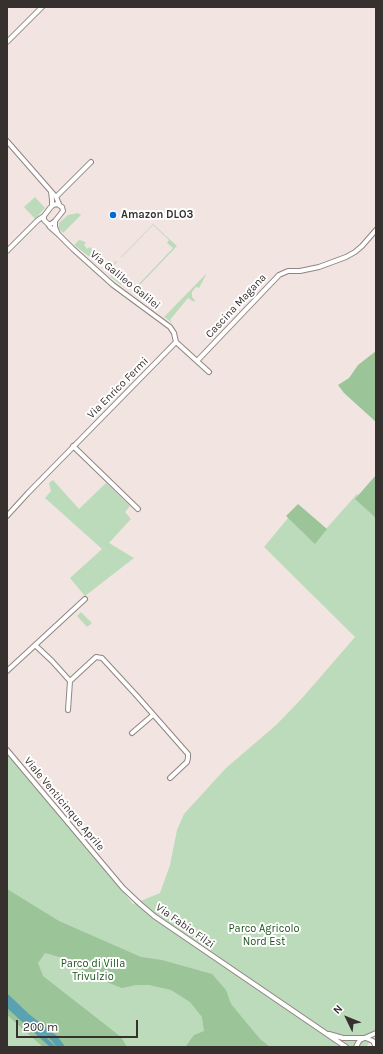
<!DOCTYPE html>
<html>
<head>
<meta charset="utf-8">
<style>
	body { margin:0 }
	#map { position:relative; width:383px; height:1054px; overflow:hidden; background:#f2e5e1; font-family:Karla,sans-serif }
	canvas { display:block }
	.frame { position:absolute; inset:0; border:8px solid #36312f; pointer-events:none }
	.north { position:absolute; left:327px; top:998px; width:40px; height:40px; -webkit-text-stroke:3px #fff; paint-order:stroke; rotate:313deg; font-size:11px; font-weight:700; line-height:16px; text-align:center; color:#36312f }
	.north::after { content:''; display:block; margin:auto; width:14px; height:18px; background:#36312f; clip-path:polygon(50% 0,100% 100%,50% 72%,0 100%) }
	.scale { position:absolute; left:16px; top:1020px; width:122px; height:18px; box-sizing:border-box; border:2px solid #36312f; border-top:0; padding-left:5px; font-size:12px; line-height:14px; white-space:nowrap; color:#36312f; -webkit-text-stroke:3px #fff; paint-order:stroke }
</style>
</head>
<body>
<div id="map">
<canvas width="383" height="1054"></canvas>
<div class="frame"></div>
<div class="north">N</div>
<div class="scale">200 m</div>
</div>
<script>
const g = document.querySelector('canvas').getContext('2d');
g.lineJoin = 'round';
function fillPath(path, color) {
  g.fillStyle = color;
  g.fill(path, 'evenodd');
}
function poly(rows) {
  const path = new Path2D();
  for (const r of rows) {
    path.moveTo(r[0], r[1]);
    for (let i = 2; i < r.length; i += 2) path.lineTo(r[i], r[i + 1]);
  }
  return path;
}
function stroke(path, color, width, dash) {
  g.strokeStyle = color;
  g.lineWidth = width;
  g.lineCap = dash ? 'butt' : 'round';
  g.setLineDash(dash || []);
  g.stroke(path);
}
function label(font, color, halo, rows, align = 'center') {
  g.font = font + ' Karla,sans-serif';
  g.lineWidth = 4;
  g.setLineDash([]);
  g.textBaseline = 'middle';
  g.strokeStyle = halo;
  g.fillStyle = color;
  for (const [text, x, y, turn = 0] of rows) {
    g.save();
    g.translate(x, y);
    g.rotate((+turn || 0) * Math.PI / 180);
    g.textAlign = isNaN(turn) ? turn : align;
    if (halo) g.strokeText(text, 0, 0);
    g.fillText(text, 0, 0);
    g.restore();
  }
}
const green = poly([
	[35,197,45,208,35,219,24,207],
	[78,213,81,215,63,233,59,228,59,223,68,215],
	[153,224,177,246,135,290,134,283,137,286,173,248,167,243,169,240,153,225,122,257,121,257],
	[79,240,83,241,86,243,84,245,85,246,87,249,90,247,98,255,95,258,92,256,91,258,74,245],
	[116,261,117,262,113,266,113,269,124,280,121,285,111,277,111,276,107,272],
	[206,274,206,275,199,288,196,287,192,292,192,297,195,300,194,302,188,298,170,320,172,322,171,322,164,317],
	[53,480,79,509,106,483,130,506,125,512,131,519,109,543,134,558,85,596,70,578,102,549,45,498,51,491,49,483],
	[357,494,376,510,376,1034,366,1047,7,1047,7,754,133,904,160,893,170,865,177,830,184,814,226,768,275,726,283,718,304,696,355,637,264,547,293,512,325,530],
	[81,612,92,623,87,627,77,616]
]);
const forest = poly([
	[376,351,376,422,344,393,338,385,349,378,358,365],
	[376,475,376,518,355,499],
	[298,504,327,529,315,544,286,516],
	[7,889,59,921,141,957,162,960,212,974,226,990,231,1004,260,1039,270,1047,187,1047,186,1046,194,1035,204,1031,202,1017,190,1002,171,990,149,985,136,985,122,988,99,979,59,957,45,953,38,963,43,976,121,1037,127,1047,43,1047,7,1015]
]);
const water = poly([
	[7,1001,41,1032,56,1047,50,1047,7,1008]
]);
const river = poly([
	[7,998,27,1017,54,1038,61,1047]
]);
const minor = poly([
	[7,42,42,7],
	[7,141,56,197,59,204],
	[51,192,52,200,52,206],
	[56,197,91,162],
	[57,204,62,207,63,211,55,221,51,224,48,224,44,220,44,216,50,208,53,205,57,204],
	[55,221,55,227,58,234],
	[48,224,50,227,58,234,73,249,113,285,170,327,174,333,176,342],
	[7,251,38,220,44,216],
	[176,342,209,372],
	[197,361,279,275,288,271,300,271,319,267,346,257,355,252,362,246,376,230],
	[73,446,138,509],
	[7,516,28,493,176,342],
	[35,645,52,661,70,681,68,710],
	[7,671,85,599],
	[70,681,96,657,102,658,137,696,188,754,188,758,187,762,170,778],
	[132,733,153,715],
	[7,750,123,888,140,904,154,916,346,1047],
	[329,1034,343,1038,363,1038],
	[366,1038,373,1041,376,1047],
	[356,1047,358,1043,360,1040,376,1033]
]);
const markers = [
	[113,215,4,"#016cd4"]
];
const poiNames = [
	["Amazon DLO3",121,215]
];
const streetNames = [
	["Via Galileo Galilei",125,280,39],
	["Cascina Magana",236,306,-47],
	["Via Enrico Fermi",118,388,-45],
	["Viale Venticinque Aprile",64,804,50],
	["Via Fabio Filzi",185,926,35]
];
const parkNames = [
	["Parco Agricolo",264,929],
	["Nord Est",264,942],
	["Parco di Villa",93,964],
	["Trivulzio",93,977]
];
fillPath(green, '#bcdbba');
fillPath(forest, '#9bc498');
fillPath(water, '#5ba2b0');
stroke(river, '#5ba2b0', 7);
stroke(minor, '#908581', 6);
stroke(minor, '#fff', 4);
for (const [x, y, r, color] of markers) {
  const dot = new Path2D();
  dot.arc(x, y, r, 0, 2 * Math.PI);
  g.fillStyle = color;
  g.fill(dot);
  stroke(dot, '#fff', 1.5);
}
label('bold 11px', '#36312f', '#fff', poiNames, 'left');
label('11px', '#36312f', '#fff', streetNames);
label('11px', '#1c531b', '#fff', parkNames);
</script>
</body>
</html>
